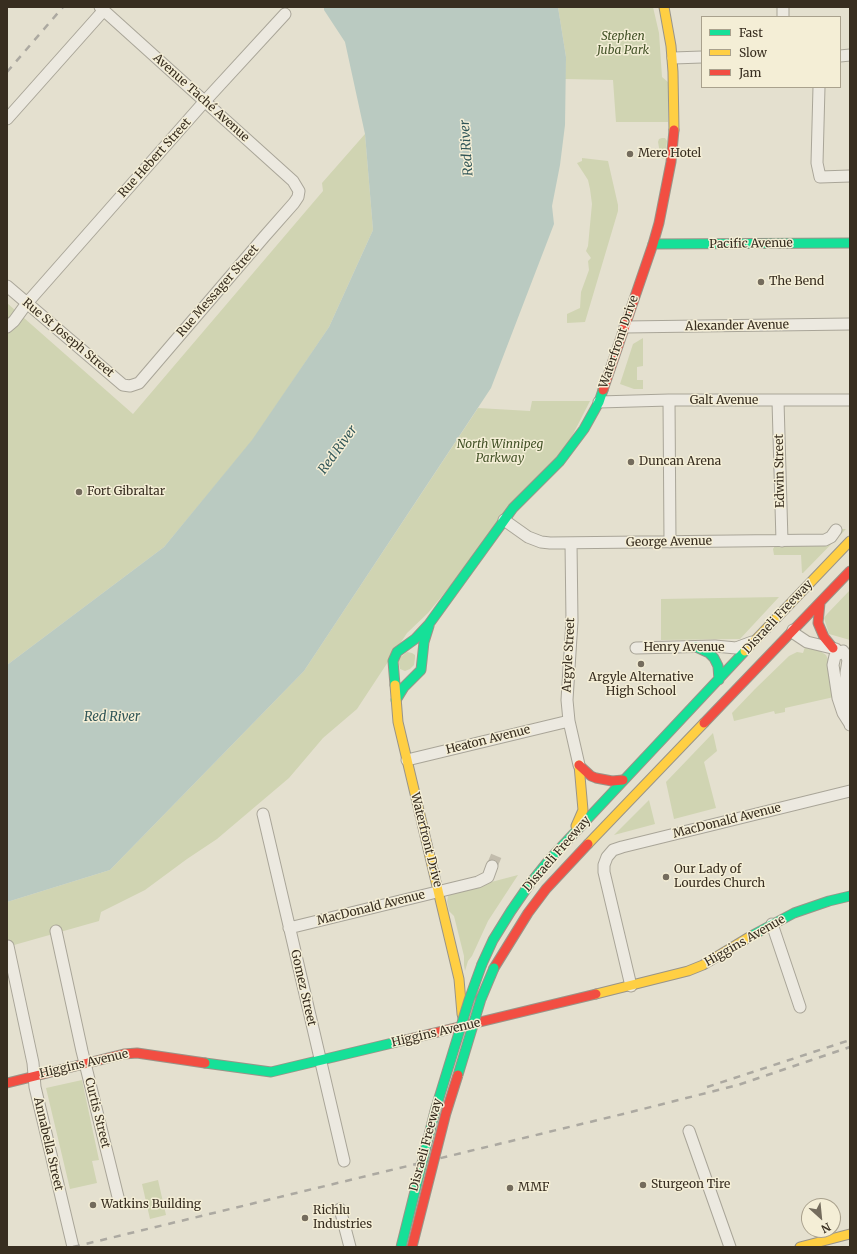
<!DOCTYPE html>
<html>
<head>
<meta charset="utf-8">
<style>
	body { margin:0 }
	#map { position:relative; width:857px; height:1254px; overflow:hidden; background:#e4e0cf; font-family:Merriweather,serif }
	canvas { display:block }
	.frame { position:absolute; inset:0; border:8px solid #382e20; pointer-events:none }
	.legend { position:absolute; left:701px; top:16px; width:140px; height:72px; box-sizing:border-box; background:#f4eed6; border:1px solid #a9a18d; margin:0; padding:5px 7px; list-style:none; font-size:12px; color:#382e20 }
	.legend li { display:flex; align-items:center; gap:8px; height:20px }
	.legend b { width:20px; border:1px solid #a9a18d }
	.north { position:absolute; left:801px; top:1198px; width:40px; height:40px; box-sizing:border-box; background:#f4eed6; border:1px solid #a9a18d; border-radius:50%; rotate:153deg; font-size:11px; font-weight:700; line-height:16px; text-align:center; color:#382e20 }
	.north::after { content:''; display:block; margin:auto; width:14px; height:18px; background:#746c5d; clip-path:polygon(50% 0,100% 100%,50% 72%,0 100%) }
</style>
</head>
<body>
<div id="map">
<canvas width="857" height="1254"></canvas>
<div class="frame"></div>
<ul class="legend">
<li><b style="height:5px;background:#16e098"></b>Fast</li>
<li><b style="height:5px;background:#ffcf43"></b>Slow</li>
<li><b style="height:5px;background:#f24e42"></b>Jam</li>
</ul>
<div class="north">N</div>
</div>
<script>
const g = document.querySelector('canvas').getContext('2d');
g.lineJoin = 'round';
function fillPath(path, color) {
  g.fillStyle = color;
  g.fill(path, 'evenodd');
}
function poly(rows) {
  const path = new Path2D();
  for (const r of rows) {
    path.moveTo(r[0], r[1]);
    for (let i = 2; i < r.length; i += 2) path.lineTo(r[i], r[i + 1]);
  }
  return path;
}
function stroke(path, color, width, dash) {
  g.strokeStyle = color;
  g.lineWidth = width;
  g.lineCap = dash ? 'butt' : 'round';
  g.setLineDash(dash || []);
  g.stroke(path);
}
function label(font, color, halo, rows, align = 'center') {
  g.font = font + ' Merriweather,serif';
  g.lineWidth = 3;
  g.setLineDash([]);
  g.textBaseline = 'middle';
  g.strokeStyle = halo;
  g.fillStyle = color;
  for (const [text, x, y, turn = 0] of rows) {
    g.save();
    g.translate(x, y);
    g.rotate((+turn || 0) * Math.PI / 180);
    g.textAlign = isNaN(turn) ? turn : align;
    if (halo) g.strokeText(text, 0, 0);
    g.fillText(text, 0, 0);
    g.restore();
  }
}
const green = poly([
	[558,7,653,7,659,33,662,77,668,82,668,122,616,122,613,80,565,79,566,57],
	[365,134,373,230,329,327,253,440,164,547,7,665,7,303,133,414,323,191,322,183],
	[662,138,665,138,667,141,665,158,664,159,661,158,658,142,659,139],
	[582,158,608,161,618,205,618,211,585,322,567,323,567,314,580,308,581,292,589,270,588,261,591,258,586,251,588,246,592,204,590,189,588,180,577,163,582,161],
	[643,338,643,366,637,367,637,380,643,380,643,389,634,389,620,384,633,344],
	[532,401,590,401,569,442,428,613,407,633,357,709,323,738,289,778,217,839,187,859,145,890,101,912,99,921,7,947,7,902,110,870,304,671,478,408,530,411],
	[837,529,846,529,803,573,802,573,801,555,774,555,773,549,775,546,823,545],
	[850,590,850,640,829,634,824,618,827,614],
	[779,597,740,639,661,640,661,599],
	[805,647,820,651,826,655,830,663,834,697,785,708,785,712,775,714,774,711,734,721,732,713,755,689,789,656,797,652,803,653],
	[407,652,412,653,415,655,415,658,414,665,410,669,405,671,400,669,398,659],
	[713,733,717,751,704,762,716,808,674,819,666,782],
	[649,800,655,824,614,835],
	[518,875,488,921,472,956,468,961,465,971,464,965,464,956,454,916,449,911,447,901,448,896,453,892],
	[82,1080,99,1160,92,1161,97,1183,70,1189,46,1088],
	[158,1180,166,1215,150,1219,142,1184]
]);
const water = poly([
	[324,7,558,7,566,57,565,125,560,165,552,206,554,224,491,388,304,671,110,870,7,902,7,665,164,547,252,440,329,327,373,230,365,134,345,42,324,10]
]);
const streetTunnel = poly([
	[492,866,497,854]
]);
const street = poly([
	[783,17,783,7],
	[840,56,850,55],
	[673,58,702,57],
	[819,87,817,163,820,177,850,176],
	[7,119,104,10],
	[7,286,123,385,130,386,139,383,264,237,294,203,298,197,299,191,293,181,100,7],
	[7,327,14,321,27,303,205,101,285,14],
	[625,327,850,324],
	[669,400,670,542],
	[778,401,782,541],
	[599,402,669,400,850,400],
	[504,520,528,537,541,542,550,543,825,540,831,537,836,530],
	[571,543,572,621,567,700,569,721,579,765],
	[793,630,795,634,807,642,836,649],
	[636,648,715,646,736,648,752,642],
	[850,724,843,713,838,698,833,665,835,656,843,651,846,655,848,660,846,673,846,690,850,725],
	[407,760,569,721],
	[263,814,344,1161],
	[772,924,800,1007],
	[289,928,478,882,488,877,492,866],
	[56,931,82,1051,119,1201],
	[8,946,33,1063,35,1087,73,1247],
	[631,986,604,872,604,865,607,857,613,850,622,847,850,791],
	[689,1131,730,1247],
	[340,1209,350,1247]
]);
const fast = poly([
	[653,244,850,243],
	[696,647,709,653,714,658,718,666,719,680],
	[395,685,393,661,397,652,415,639,429,624,513,508,560,461,584,429,599,402,603,390],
	[396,700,404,687,421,670,424,642,429,626],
	[751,936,794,913,829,901,850,896],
	[482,964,493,940,511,911,529,885,549,860,745,651],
	[205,1063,271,1072,405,1040]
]);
const slow = poly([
	[664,7,671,46,673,72,674,130],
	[745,651,850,541],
	[395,685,398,722,459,979,462,1014,464,1022],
	[576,826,583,810,579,765],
	[588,844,704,723],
	[596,994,688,971,703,965,751,936],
	[800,1247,850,1234]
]);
const jam = poly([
	[603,390,653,244,659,223,671,162,674,130],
	[820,603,818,623,824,637,833,648],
	[704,723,850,571],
	[579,765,591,776,596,778,612,781,623,780],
	[494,968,528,913,546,889,588,844],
	[405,1040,596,994],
	[7,1083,124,1054,137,1053,205,1063]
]);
const rail = poly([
	[7,72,63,7],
	[707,1087,850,1040],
	[73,1247,627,1113,738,1085,850,1047]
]);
const fastBridge = poly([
	[458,1075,481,999,494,968],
	[401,1247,435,1111,469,1000,482,964]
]);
const jamBridge = poly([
	[412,1247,446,1113,458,1075]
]);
const markers = [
	[630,154,4,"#746c5d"],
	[761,282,4,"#746c5d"],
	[631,462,4,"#746c5d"],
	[79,492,4,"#746c5d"],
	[641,664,4,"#746c5d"],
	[666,877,4,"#746c5d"],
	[643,1185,4,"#746c5d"],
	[510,1188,4,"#746c5d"],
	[93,1205,4,"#746c5d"],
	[305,1218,4,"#746c5d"]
];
const parkNames = [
	["Stephen",623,37],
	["Juba Park",623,51],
	["North Winnipeg",500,445],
	["Parkway",500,459]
];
const streetNames = [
	["Avenue Taché Avenue",201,98,42],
	["Rue Hebert Street",155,158,-48],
	["Pacific Avenue",751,244,-1],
	["Rue Messager Street",218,291,-49],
	["Alexander Avenue",737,326,-1],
	["Rue St Joseph Street",68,338,40],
	["Waterfront Drive",619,342,-71],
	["Galt Avenue",724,401],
	["Edwin Street",780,471,-91],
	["George Avenue",669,542,-1],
	["Disraeli Freeway",778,617,-47],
	["Henry Avenue",684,648],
	["Argyle Street",569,655,-87],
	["Heaton Avenue",488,740,-14],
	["MacDonald Avenue",727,821,-14],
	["Waterfront Drive",426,840,76],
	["Disraeli Freeway",557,854,-49],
	["MacDonald Avenue",371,908,-14],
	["Higgins Avenue",745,941,-30],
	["Gomez Street",303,988,77],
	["Higgins Avenue",436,1033,-13],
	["Higgins Avenue",84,1064,-13],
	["Curtis Street",97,1113,76],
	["Annabella Street",48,1144,77],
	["Disraeli Freeway",426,1145,-75]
];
const poiNames = [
	["Mere Hotel",638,154],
	["The Bend",769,282],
	["Duncan Arena",639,462],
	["Fort Gibraltar",87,492],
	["Argyle Alternative",641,678,"center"],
	["High School",641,692,"center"],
	["Our Lady of",674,870],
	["Lourdes Church",674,884],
	["Sturgeon Tire",651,1185],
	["MMF",518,1188],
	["Watkins Building",101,1205],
	["Richlu",313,1211],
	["Industries",313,1225]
];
const waterNames = [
	["Red River",467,148,-94],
	["Red River",338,450,-54],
	["Red River",112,717]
];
fillPath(green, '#d0d4b2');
fillPath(water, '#bacac1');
stroke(streetTunnel, '#c2bcac', 11, [11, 5.5]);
stroke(street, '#a9a598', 13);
stroke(fast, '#999488', 11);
stroke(slow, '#999488', 11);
stroke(jam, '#999488', 11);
stroke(street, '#ece9e0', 11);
stroke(fast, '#16e098', 9);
stroke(slow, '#ffcf43', 9);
stroke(jam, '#f24e42', 9);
stroke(rail, '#aca9a1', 2.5, [7, 7]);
stroke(fastBridge, '#999488', 11, []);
stroke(jamBridge, '#999488', 11, []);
stroke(fastBridge, '#16e098', 9);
stroke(jamBridge, '#f24e42', 9);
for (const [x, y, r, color] of markers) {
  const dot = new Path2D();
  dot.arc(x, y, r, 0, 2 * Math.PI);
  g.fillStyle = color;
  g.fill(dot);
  stroke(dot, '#f4eed6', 1.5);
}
label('italic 12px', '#445328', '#f4eed6', parkNames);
label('12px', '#382e20', '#f4eed6', streetNames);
label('12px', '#382e20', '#f4eed6', poiNames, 'left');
label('italic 13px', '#305557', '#f4eed6', waterNames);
</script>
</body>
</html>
